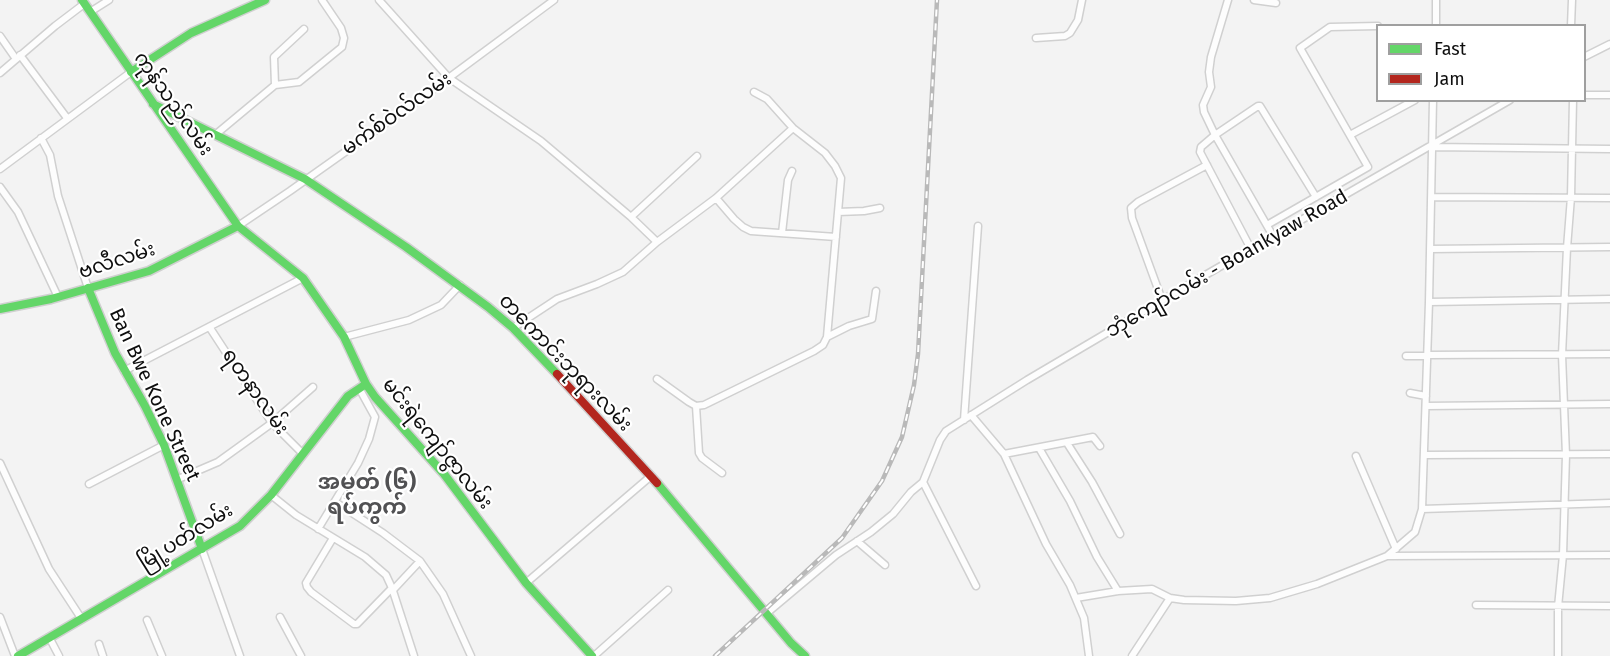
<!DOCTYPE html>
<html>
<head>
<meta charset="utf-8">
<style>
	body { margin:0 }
	#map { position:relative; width:1610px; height:656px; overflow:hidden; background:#f3f3f3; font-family:"Fira Sans",sans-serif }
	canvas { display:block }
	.legend { position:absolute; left:1376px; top:24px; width:210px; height:78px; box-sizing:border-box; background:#fff; border:2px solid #9f9f9f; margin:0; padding:8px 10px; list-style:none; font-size:18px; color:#0e0e0e }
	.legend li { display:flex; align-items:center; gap:12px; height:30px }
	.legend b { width:30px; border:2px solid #9f9f9f }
</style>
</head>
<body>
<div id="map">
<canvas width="1610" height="656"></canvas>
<ul class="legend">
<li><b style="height:8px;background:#63d668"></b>Fast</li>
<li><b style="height:8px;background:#b3261e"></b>Jam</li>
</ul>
</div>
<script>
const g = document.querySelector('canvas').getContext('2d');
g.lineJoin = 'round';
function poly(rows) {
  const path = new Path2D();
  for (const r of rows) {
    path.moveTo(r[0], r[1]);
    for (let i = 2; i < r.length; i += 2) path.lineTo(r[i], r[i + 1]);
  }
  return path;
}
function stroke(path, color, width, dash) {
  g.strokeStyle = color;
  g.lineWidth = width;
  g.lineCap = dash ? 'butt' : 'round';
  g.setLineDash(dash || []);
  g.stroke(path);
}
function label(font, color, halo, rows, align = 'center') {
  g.font = font + ' "Fira Sans","Noto Sans Myanmar",sans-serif';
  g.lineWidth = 4.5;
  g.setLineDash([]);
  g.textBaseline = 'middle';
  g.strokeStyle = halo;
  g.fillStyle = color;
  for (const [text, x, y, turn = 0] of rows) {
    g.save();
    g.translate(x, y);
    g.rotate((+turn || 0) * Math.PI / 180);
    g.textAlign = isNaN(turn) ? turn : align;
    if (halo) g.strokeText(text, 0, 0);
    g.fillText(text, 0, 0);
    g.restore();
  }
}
const street = poly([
	[379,0,449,78,541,141,631,217,697,156],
	[1228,0,1211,57,1209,72,1211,87,1203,105,1204,112,1215,135,1273,236],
	[1254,0,1276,3],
	[90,12,109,0],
	[1436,26,1436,0],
	[1571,26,1572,0],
	[0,36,16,59],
	[1036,38,1065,36,1070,33,1078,20,1082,0],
	[20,55,67,118],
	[1584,57,1610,44],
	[0,73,55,26,84,4],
	[275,85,274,57,304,29],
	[1584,95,1610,95],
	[215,135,275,85,299,82,342,47,344,38,341,28,322,0],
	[1350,135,1415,100],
	[41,138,50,155,58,196,88,288],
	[1431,147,1610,149],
	[0,169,131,72],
	[0,187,18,212,58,297],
	[1432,197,1610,198],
	[716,198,734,219,743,227,751,231,836,237],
	[838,212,864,211,880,208],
	[631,217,657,242],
	[1267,225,1368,167,1300,48,1330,27,1378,26],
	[238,226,290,191,427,94,554,0],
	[782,233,788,180,792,171],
	[1251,249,1200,152,1201,147,1215,135,1258,106,1260,106,1316,197],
	[1430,249,1610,247],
	[1162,300,1132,218,1131,208,1138,202,1207,165],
	[1429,302,1610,299],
	[210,328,272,423,303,454],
	[513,328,557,299,597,284,623,272,657,242,716,198,793,128],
	[344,337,409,320,441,305,460,285],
	[827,337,849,326,872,319,876,291],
	[1427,355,1610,354],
	[1406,356,1427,356],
	[124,371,303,278],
	[657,379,689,402,696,406,704,405,814,351,823,345,827,337,841,178,835,166,825,153,793,128,767,99,754,92],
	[1410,393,1426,396],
	[696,406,699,453,702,458,722,473],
	[1426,406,1610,404],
	[971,415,1004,454,1046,544,1070,585,1084,618,1089,656],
	[964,420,978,226],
	[1067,443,1092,482,1120,534],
	[1039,448,1070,501,1097,557,1118,591],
	[1004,454,1093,437,1100,446],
	[1424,455,1610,454],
	[1356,456,1396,549],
	[0,463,49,569,81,618],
	[176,480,218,462,272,423,313,387],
	[923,482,976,586],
	[89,484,164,445],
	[271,495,296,515,365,557,386,575,392,588,414,656],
	[335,502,383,533,420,561,443,594,471,656],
	[1422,509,1610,503],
	[318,529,358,463,369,439,375,417,359,388],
	[333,538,306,583,307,587,311,592,354,624,357,624,392,588],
	[857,541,885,565],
	[202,549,240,656],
	[1388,556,1610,555],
	[526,583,651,476],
	[393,590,420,561],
	[1076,598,1118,591,1152,589,1170,598,1184,600,1236,601,1270,598,1317,584,1387,556,1415,532,1422,509,1429,302,1433,100],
	[1476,605,1610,606],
	[767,613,836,555,871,532,893,514,911,492,923,482,940,440,946,431,1027,380,1195,281,1510,100],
	[0,617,15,656],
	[280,617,301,656],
	[147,620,162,656],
	[49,637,59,656],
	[99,644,103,656],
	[594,656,668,590],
	[1132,656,1170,598],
	[1558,656,1558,607,1563,555,1566,455,1562,355,1567,248,1571,197,1573,100]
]);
const fast = poly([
	[82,0,238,226,303,278,344,337,366,384,375,397,444,474,526,583,592,656],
	[131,72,191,33,265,0],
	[153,104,305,179,406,247,488,307,513,328,557,374],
	[88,288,115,353,145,406,164,445,202,549],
	[0,309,51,299,149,271,238,226],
	[657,483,791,643,805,656],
	[18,656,240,526,271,495,348,396,366,384]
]);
const jam = poly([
	[557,374,657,483]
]);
const rail = poly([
	[715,656,842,538,882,481,902,437,914,385,918,354,937,0]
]);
const streetNames = [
	["ကုန်သည်လမ်း",173,104,55],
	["မက်စ်ဝဲလ်လမ်း",397,114,-35],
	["ဗလီလမ်း",117,261,-18],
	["ဘုံကျော်လမ်း - Boankyaw Road",1227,264,-30],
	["တကောင်းဘုရားလမ်း",565,363,46],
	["ရတနာလမ်း",255,392,55],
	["Ban Bwe Kone Street",154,395,65],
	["မင်းရဲကျော်ဇွာလမ်း",437,444,51],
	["မြို့ပတ်လမ်း",186,537,-32]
];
const quarterNames = [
	["အမှတ် (၆)",367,483],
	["ရပ်ကွက်",367,508]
];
stroke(street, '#d0d0d0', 9);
stroke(fast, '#d0d0d0', 11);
stroke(jam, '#d0d0d0', 11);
stroke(street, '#fdfdfd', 6);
stroke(fast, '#63d668', 8);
stroke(jam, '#b3261e', 8);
stroke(rail, '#b9b9b9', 4.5);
stroke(rail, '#fff', 2, [7]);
label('20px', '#0e0e0e', '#fff', streetNames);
label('bold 22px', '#515153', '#fff', quarterNames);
</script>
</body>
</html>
